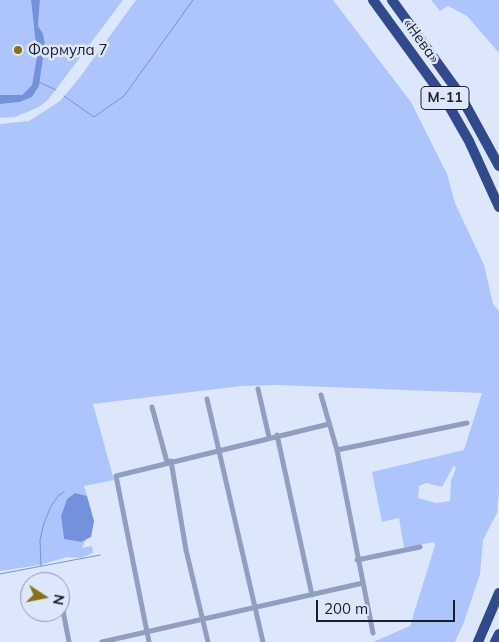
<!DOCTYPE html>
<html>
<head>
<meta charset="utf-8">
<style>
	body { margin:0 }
	#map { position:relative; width:499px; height:642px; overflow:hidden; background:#dde7fc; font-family:Mulish,sans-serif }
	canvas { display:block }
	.north { position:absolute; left:20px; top:572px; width:50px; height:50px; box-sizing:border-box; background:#dde7fc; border:1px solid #8f97a8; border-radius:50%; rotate:101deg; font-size:14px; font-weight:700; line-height:20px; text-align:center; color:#1b1f29 }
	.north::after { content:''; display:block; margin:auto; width:18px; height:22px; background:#877314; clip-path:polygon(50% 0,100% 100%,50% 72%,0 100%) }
	.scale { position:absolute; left:316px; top:600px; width:139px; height:22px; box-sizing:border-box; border:2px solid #1b1f29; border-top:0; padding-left:6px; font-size:15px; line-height:18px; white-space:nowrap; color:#1b1f29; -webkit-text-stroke:4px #dde7fc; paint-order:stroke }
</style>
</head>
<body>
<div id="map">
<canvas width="499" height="642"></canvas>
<div class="north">N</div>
<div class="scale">200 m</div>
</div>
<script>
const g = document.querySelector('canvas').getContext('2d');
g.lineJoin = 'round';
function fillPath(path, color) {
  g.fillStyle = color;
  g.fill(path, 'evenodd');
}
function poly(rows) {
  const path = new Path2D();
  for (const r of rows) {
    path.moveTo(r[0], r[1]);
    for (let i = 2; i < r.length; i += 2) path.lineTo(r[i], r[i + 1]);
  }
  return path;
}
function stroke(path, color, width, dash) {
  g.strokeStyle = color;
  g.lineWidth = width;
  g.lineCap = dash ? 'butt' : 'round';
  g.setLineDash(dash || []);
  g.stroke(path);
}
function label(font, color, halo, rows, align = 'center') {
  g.font = font + ' Mulish,sans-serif';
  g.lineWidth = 5;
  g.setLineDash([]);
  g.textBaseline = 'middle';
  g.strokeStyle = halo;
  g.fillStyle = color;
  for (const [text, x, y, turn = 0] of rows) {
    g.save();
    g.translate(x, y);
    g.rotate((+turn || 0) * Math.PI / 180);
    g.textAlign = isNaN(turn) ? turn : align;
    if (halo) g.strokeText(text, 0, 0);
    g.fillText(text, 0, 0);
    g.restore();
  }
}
const green = poly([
	[0,0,31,0,37,56,32,85,22,95,0,95],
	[40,0,123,0,48,100,39,107,15,117,0,118,0,104,20,102,32,97,39,86,45,45,38,26],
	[136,0,333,0,411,102,447,174,455,203,484,265,493,304,499,311,499,493,497,513,483,540,480,574,464,622,455,642,373,642,410,626,435,545,434,542,404,548,399,518,382,522,372,472,464,450,482,393,276,385,241,386,93,404,114,480,84,486,87,496,75,493,67,499,61,516,64,539,81,542,86,539,82,548,92,546,93,553,81,558,67,557,40,565,0,571,0,124,29,121,60,101,80,77],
	[454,465,456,468,451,481,450,501,436,503,418,498,419,486,426,483,442,487],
	[431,0,499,0,499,53,467,16,448,6,440,11]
]);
const water = poly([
	[31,0,40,0,38,26,43,34,45,45,39,86,32,97,20,102,0,104,0,95,22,95,32,85,37,56],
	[75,493,87,496,94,521,91,537,81,542,64,539,61,516,67,499]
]);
const stream = poly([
	[39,82,56,90],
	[64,96,94,117,124,96,193,0],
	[41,566,40,540,44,523,51,506,59,495,64,492],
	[0,574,100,555]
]);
const street = poly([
	[258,389,269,437],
	[321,395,337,450,373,633],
	[207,399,263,642],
	[152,407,167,462],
	[277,435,312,595],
	[337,450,467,423],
	[171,461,186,550,208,642],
	[357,560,420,547],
	[60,595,69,642],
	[102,642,363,583],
	[149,642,116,476,329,424]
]);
const highway = poly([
	[373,0,445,99,469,141,499,207],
	[392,0,459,93,499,166],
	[478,642,499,593],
	[495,642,499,634]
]);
const markers = [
	[18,50,5,"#877314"]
];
const shields = [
	[445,98,48]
];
const shieldNames = [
	["М-11",445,98]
];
const streetNames = [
	["«Нева»",421,41,54]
];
const poiNames = [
	["Формула 7",28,50]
];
fillPath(green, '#adc5fc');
fillPath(water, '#7492dc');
stroke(stream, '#7492dc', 1);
stroke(street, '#909fc0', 5);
stroke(highway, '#314a8e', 10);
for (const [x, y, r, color] of markers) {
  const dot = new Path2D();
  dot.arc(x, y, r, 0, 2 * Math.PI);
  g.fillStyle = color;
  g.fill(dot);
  stroke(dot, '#dde7fc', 2);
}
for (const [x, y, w] of shields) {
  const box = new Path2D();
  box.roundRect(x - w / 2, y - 11.5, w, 23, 4);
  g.fillStyle = '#dde7fc';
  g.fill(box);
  stroke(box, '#1b1f29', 1);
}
label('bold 14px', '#1b1f29', null, shieldNames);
label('15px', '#1b1f29', '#dde7fc', streetNames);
label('15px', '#1b1f29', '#dde7fc', poiNames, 'left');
</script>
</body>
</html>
